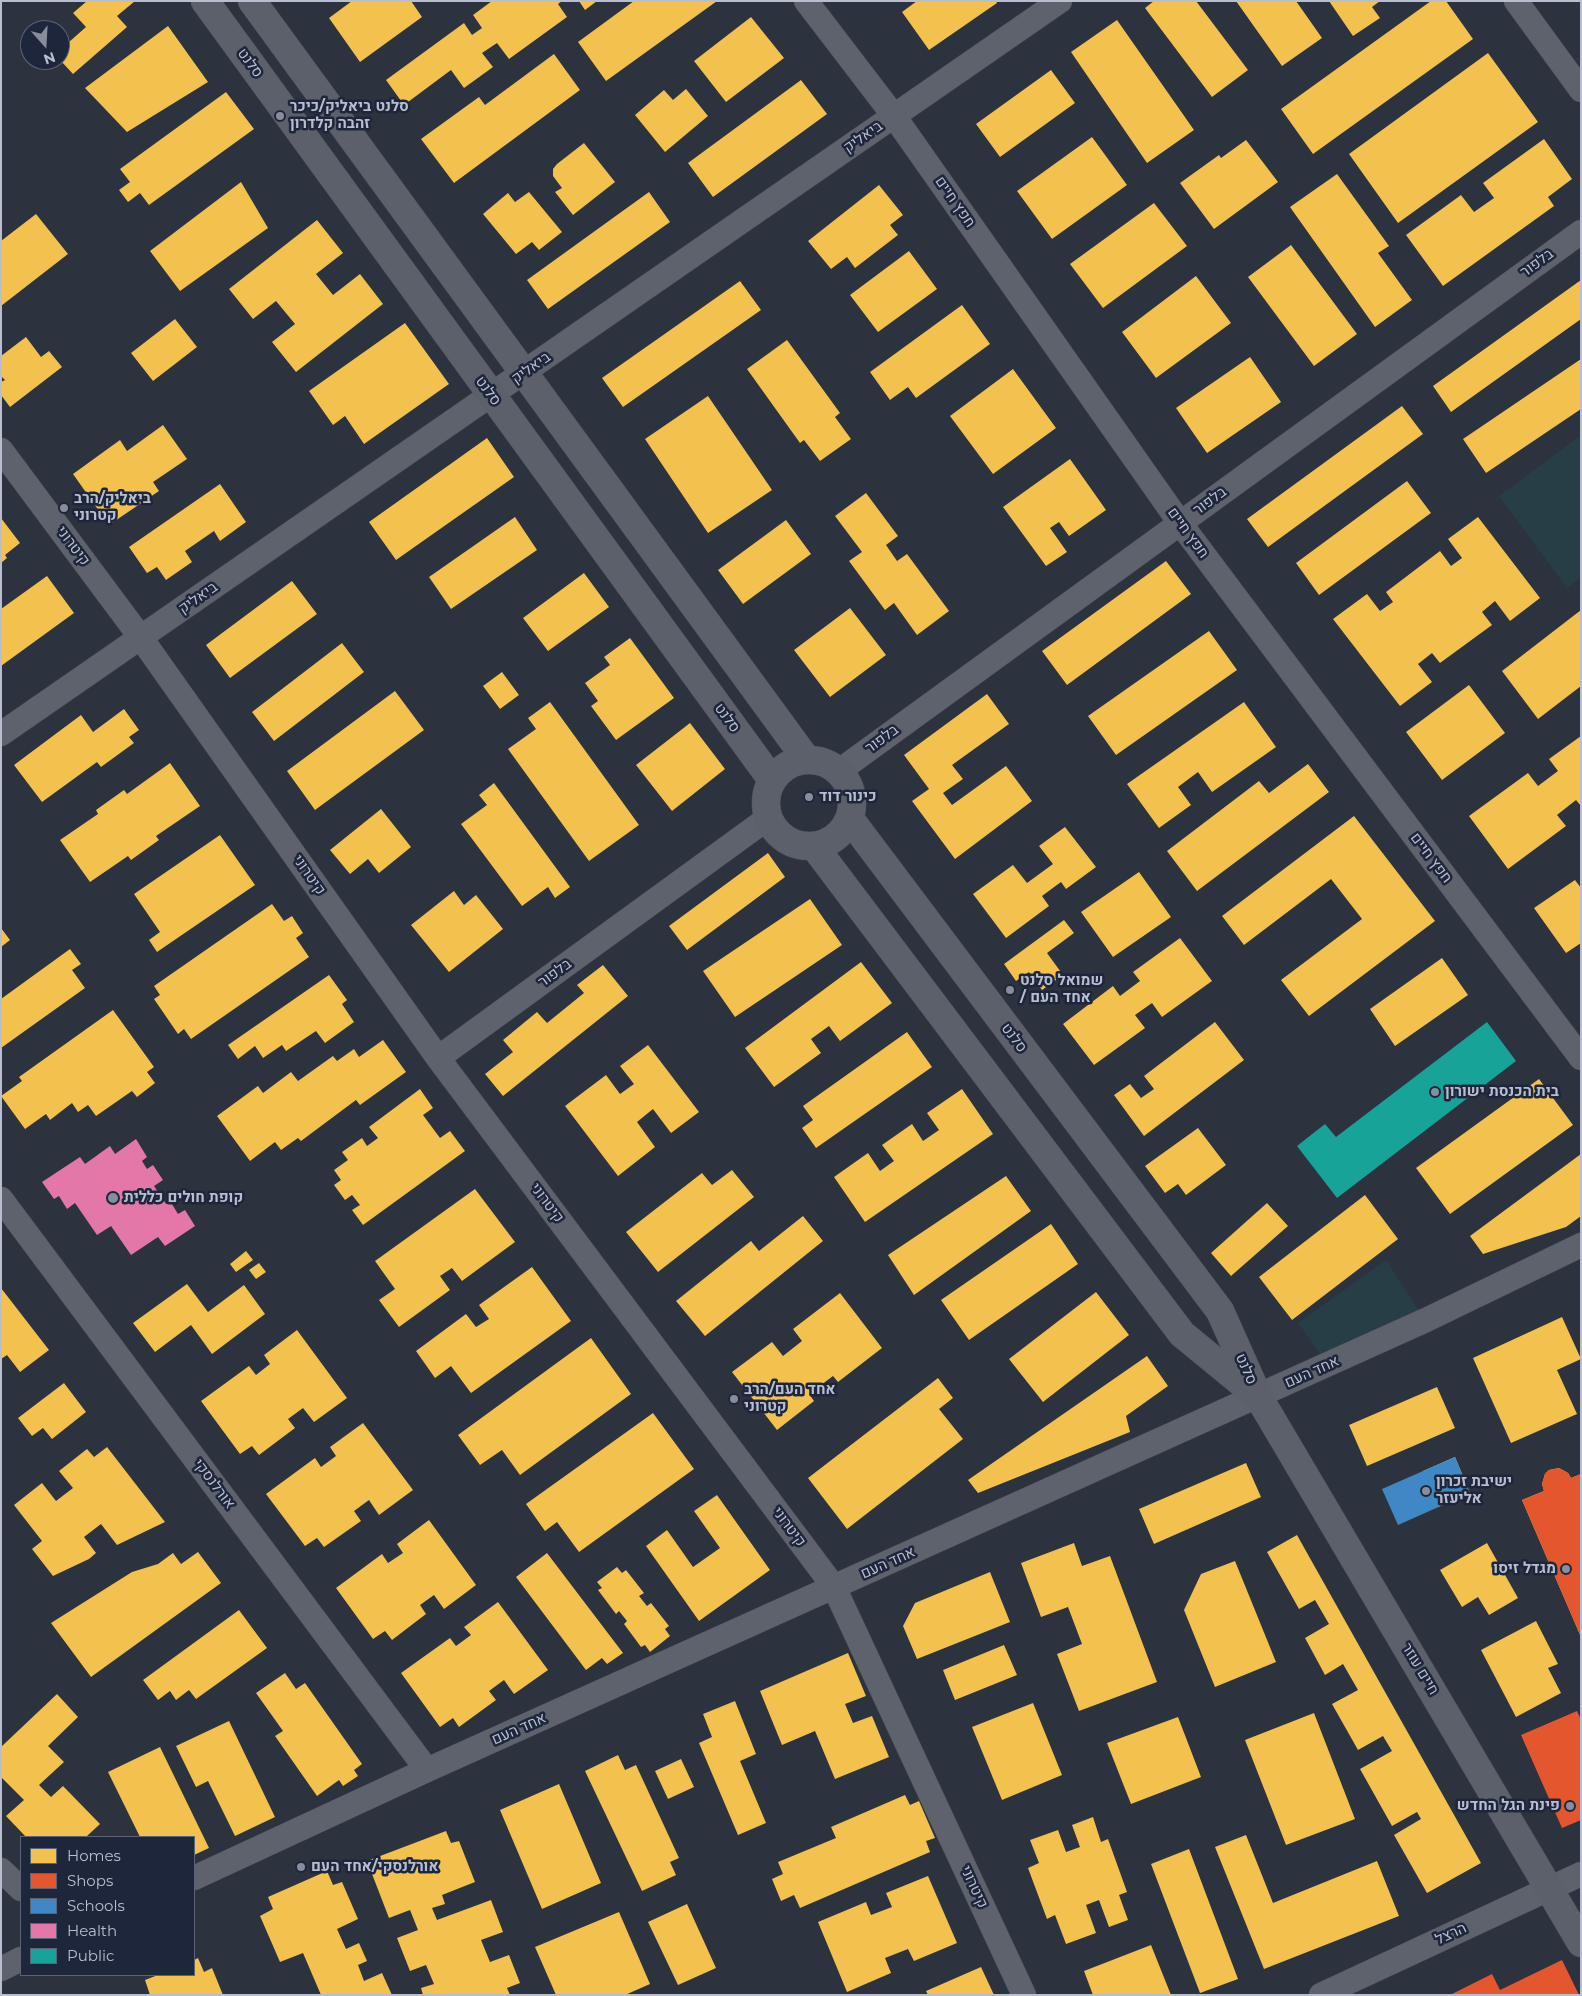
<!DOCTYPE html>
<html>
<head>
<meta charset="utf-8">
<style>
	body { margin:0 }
	#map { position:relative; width:1582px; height:1996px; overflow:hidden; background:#2d323f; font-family:Montserrat,sans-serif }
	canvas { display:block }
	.frame { position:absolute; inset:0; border:2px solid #b8becf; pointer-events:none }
	.legend { position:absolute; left:20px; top:1836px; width:175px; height:140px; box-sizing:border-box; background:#1e263c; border:1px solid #5c6377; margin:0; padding:6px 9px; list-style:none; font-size:15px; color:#b8becf }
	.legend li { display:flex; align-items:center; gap:10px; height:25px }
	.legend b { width:25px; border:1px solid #5c6377 }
	.north { position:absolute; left:20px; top:20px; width:50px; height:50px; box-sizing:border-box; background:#1e263c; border:1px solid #5c6377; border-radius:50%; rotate:161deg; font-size:14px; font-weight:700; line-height:20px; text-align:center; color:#b8becf }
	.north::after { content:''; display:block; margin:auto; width:18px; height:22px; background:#878d9d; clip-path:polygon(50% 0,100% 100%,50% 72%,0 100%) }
</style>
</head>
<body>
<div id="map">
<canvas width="1582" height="1996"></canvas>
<div class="frame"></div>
<ul class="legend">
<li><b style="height:14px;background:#f2c14e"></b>Homes</li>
<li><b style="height:14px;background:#e4572e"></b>Shops</li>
<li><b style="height:14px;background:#3f88c5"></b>Schools</li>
<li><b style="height:14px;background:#e377a8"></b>Health</li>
<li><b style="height:14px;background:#17a398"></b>Public</li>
</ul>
<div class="north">N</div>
</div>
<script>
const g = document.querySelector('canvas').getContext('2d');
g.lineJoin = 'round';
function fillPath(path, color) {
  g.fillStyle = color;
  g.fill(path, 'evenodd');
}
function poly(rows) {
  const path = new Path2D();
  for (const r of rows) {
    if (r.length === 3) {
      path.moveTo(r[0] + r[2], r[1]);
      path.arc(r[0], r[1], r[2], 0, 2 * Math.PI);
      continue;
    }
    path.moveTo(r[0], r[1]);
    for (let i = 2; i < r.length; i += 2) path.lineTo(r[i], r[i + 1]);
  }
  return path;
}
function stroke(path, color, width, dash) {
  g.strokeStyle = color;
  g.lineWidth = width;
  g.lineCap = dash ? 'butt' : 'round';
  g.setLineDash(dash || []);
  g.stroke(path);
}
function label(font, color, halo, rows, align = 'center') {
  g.font = font + ' Montserrat,Heebo,sans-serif';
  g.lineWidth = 5;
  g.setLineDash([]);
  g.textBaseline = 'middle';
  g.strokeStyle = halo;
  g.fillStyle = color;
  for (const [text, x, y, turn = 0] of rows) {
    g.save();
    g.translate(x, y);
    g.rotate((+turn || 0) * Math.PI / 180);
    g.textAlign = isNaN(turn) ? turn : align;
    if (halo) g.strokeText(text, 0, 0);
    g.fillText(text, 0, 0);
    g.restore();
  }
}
const green = poly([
	[1581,435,1581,577,1567,588,1499,496],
	[1386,1260,1421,1314,1325,1360,1298,1323]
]);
const homes = poly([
	[87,1,135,1,117,16,127,27,73,74,60,60,60,50,86,27,73,13],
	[352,1,411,1,422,17,360,62,329,18],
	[492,1,562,1,558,4,567,17,509,59,497,43,482,53,493,67,464,88,451,70,404,105,386,80,464,23,472,35,482,28,473,15],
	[579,1,597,1,585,10],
	[634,1,717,1,606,81,578,42],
	[917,1,996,1,997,3,929,50,902,12],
	[1154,1,1196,1,1248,70,1212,97,1145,8],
	[1236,1,1296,1,1322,38,1282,66],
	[1329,1,1380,1,1372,7,1380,18,1353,36],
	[1431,1,1446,1,1473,39,1313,154,1281,109],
	[751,17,784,58,726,102,694,61],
	[1117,20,1194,130,1147,163,1071,52],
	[168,26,208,82,127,132,85,88],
	[1488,53,1538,122,1398,223,1349,154],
	[554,54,580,90,454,183,421,139,479,97,485,105],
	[1051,70,1075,103,1000,157,976,124],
	[801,80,827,114,713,197,688,163],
	[686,89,708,116,665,152,635,115,664,90,673,100],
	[226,92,254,129,149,205,140,193,128,202,119,190,130,182,120,169],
	[1092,137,1127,185,1052,239,1017,191],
	[1544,139,1572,179,1548,197,1554,206,1443,286,1406,235,1461,195,1474,212,1494,198,1483,183],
	[1246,140,1278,182,1214,229,1180,183,1219,155,1221,158],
	[584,143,615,182,573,215,555,192,562,188,553,176,553,169,557,164],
	[1337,174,1389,246,1378,253,1412,300,1375,327,1290,207],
	[241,182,268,228,180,291,150,251],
	[879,185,903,215,890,225,898,235,855,268,847,257,831,269,808,241],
	[529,192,562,232,539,250,532,242,516,254,483,214,508,193,515,202],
	[649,192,670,222,548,309,527,280],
	[1154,203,1187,246,1103,308,1070,264],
	[36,214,68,254,1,306,1,241],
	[317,220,343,253,316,274,333,295,360,274,383,304,296,372,272,342,295,324,276,301,253,319,229,289],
	[1291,245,1357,334,1314,366,1248,277],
	[909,251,937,289,878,332,850,295],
	[1196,276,1231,323,1156,378,1122,332],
	[1581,280,1581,319,1451,412,1433,386],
	[740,281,761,310,623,407,602,378],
	[962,305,990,344,916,398,908,387,890,400,870,372],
	[175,319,197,347,153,381,131,353],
	[405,323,449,384,364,444,345,416,333,425,309,391],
	[26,337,41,357,49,351,62,367,10,407,1,395,1,382,5,380,1,376,1,356],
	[787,340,840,413,835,417,851,439,820,461,804,440,800,443,747,369],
	[1250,357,1281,402,1207,453,1176,408],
	[1581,359,1581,409,1486,473,1463,439],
	[1013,369,1056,428,993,474,950,416],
	[708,396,772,490,708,533,645,439],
	[1402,406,1423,434,1268,547,1247,519],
	[163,425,187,459,153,482,159,491,109,525,73,474,120,440,127,451],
	[487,438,514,477,396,560,369,522],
	[1070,459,1106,510,1069,536,1059,522,1050,528,1067,552,1046,566,1003,507],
	[1407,481,1431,513,1319,595,1296,563],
	[220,484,246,522,220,541,214,531,185,551,192,562,166,580,157,567,147,573,129,547],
	[866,493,898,536,886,545,897,561,907,554,949,611,917,635,894,603,885,610,849,561,862,552,835,516],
	[515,517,537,550,451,609,429,577],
	[1478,517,1540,598,1510,621,1495,601,1482,612,1492,625,1440,663,1432,653,1418,664,1432,682,1400,706,1333,619,1367,594,1380,611,1393,602,1386,592,1440,551,1451,566,1462,558,1448,539],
	[1,518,20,543,5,555,7,558,1,563],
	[786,520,811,554,743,604,718,570],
	[1166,561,1191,594,1067,685,1042,651],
	[584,573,609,607,548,651,523,618],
	[47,576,74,613,1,666,1,609],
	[292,581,317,614,230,678,206,645],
	[850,608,886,655,830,697,794,650],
	[1581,610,1581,686,1538,719,1502,671],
	[1209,631,1237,670,1116,755,1088,716],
	[630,638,674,698,616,740,591,706,598,701,585,683,610,665,604,657],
	[342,643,364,672,274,741,252,712],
	[502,672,519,695,500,709,483,686],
	[1469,685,1505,733,1442,780,1406,732],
	[395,691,424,730,315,810,287,771],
	[987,694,1009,724,952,765,963,779,943,793,952,805,1006,766,1032,801,955,859,912,801,929,789,904,755],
	[550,702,639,825,589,861,508,749,536,729,528,718],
	[1244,702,1276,747,1212,792,1198,772,1178,787,1191,805,1159,828,1127,784],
	[124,709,139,730,129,737,134,743,101,767,97,762,42,802,14,765,81,715,93,732],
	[690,723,725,769,672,811,636,765],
	[1581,736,1581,806,1576,800,1557,815,1566,826,1508,869,1469,816,1528,773,1538,786,1558,771,1549,759],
	[170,763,200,806,156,836,159,840,131,860,128,856,90,882,60,840,98,814,96,810,124,790,127,794],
	[1308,764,1329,792,1197,891,1167,851,1259,781,1269,793],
	[494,783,570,887,555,898,548,887,522,906,461,824,487,805,479,795],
	[381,809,411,847,379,873,368,859,350,874,330,850],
	[1354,816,1435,921,1309,1016,1281,980,1362,919,1331,879,1244,945,1222,916],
	[1065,827,1096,867,1066,889,1061,882,1042,896,1049,906,1006,938,973,894,1013,865,1027,883,1053,864,1039,846],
	[220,835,255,885,157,952,149,940,160,932,134,894],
	[768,853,785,877,687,950,669,926],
	[1139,872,1171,917,1113,957,1081,912],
	[1575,880,1581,888,1581,943,1566,953,1534,908],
	[454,891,464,905,476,895,503,929,449,972,411,925],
	[810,899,842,945,735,1017,703,971],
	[272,904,284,921,292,916,303,933,296,938,309,957,191,1039,184,1029,178,1034,154,999,160,995,154,986],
	[1064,920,1074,933,1047,953,1063,975,1042,990,1029,972,1016,981,1004,964],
	[1,928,10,940,1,947],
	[1180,938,1212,981,1162,1017,1152,1003,1135,1015,1145,1028,1094,1065,1063,1024,1113,986,1120,996,1140,981,1133,972],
	[70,949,81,964,72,970,85,988,1,1048,1,999],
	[1442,958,1468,995,1395,1046,1370,1009],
	[861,962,892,1003,840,1041,829,1026,811,1039,821,1053,774,1087,745,1048],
	[603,965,628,996,503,1096,485,1074,513,1052,503,1040,537,1012,547,1023,584,993,577,985],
	[329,975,347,1000,342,1004,354,1022,325,1043,316,1031,286,1051,282,1045,263,1058,255,1046,238,1059,228,1045],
	[113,1010,154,1067,147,1072,155,1083,137,1097,132,1091,96,1116,88,1105,78,1112,72,1103,50,1120,46,1114,25,1129,1,1096,22,1081,19,1077],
	[1215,1022,1244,1060,1144,1136,1114,1095,1130,1084,1141,1098,1154,1089,1144,1076],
	[907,1032,932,1067,816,1148,802,1128,813,1120,803,1106],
	[383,1040,406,1072,360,1105,356,1100,301,1141,298,1138,281,1150,275,1142,250,1161,217,1116,258,1086,263,1093,291,1072,298,1081,333,1056,337,1061,354,1049,359,1057],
	[648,1045,699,1112,671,1133,653,1109,637,1122,655,1147,618,1176,565,1106,606,1075,620,1094,634,1084,620,1066],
	[1539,1079,1573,1125,1450,1214,1416,1168],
	[420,1089,433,1108,423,1115,440,1138,450,1131,465,1151,363,1225,352,1210,360,1205,352,1195,345,1200,334,1185,341,1180,334,1170,348,1160,342,1152,362,1138,367,1146,378,1138,369,1127],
	[962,1089,993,1134,865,1222,834,1177,868,1153,880,1171,894,1161,882,1145,912,1124,923,1141,939,1130,927,1113],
	[1198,1128,1226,1165,1186,1195,1178,1184,1165,1193,1145,1166],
	[1581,1154,1581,1216,1566,1227,1483,1254,1470,1236],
	[732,1170,754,1197,658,1272,626,1232,702,1173,712,1185],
	[1006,1176,1031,1211,914,1295,888,1255],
	[475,1189,515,1242,462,1281,452,1268,440,1276,450,1290,399,1327,379,1300,395,1289,375,1261],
	[1365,1195,1398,1239,1292,1320,1259,1277],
	[1267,1203,1288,1226,1231,1276,1211,1253],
	[803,1216,823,1241,705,1336,676,1301,751,1241,759,1251],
	[1051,1224,1078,1264,969,1340,941,1300],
	[246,1251,253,1260,236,1272,230,1264],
	[259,1263,266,1272,256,1279,249,1270],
	[532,1267,571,1321,471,1393,451,1366,435,1378,416,1351,466,1314,476,1327,489,1319,479,1305],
	[187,1284,208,1312,244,1285,265,1314,212,1354,191,1325,155,1352,133,1323],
	[1,1288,49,1350,20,1372,7,1355,1,1359],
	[1096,1292,1129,1335,1043,1402,1009,1359],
	[840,1293,882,1348,838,1382,833,1376,809,1394,814,1401,777,1430,732,1372,772,1342,783,1356,802,1341,793,1329],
	[1562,1317,1581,1359,1557,1370,1577,1414,1511,1443,1473,1358],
	[297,1330,347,1398,314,1422,303,1408,288,1419,295,1428,259,1455,252,1446,240,1454,201,1401,249,1366,256,1375,270,1364,264,1355],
	[591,1338,631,1394,520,1475,502,1450,480,1465,458,1435],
	[1147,1356,1168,1386,1126,1416,1130,1432,978,1493,968,1480],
	[938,1378,953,1398,939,1409,963,1439,847,1529,808,1478],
	[64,1383,86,1412,52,1439,43,1428,32,1436,18,1418],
	[1437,1387,1455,1428,1367,1466,1349,1425],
	[653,1413,694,1469,579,1552,557,1522,545,1531,526,1504],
	[363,1423,413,1490,379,1515,369,1500,354,1511,361,1521,324,1547,317,1538,305,1546,266,1494,315,1458,321,1467,336,1456,330,1447],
	[107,1447,165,1522,117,1545,101,1524,84,1537,96,1553,89,1559,53,1576,32,1549,42,1541,14,1505,42,1483,56,1501,73,1488,59,1471,87,1449,94,1457],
	[1455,1457,1470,1493,1438,1507,1423,1471],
	[1246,1463,1261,1497,1154,1544,1139,1509],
	[1559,1468,1568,1473,1571,1478,1581,1474,1581,1637,1522,1500,1544,1491,1542,1484,1545,1474,1549,1470],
	[717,1495,770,1570,699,1621,646,1546,667,1530,693,1567,720,1548,694,1511],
	[429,1520,476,1585,444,1609,434,1595,420,1605,426,1614,392,1640,385,1631,373,1639,336,1588,382,1554,388,1563,403,1553,397,1544],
	[1297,1535,1481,1863,1427,1893,1394,1835,1421,1819,1417,1812,1392,1826,1360,1769,1392,1751,1383,1736,1358,1750,1332,1704,1358,1690,1343,1664,1325,1675,1305,1638,1329,1624,1315,1600,1299,1609,1267,1552],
	[1074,1543,1082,1566,1110,1556,1157,1682,1079,1711,1057,1654,1082,1644,1068,1607,1041,1617,1021,1563],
	[1487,1543,1518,1598,1489,1615,1478,1597,1462,1607,1440,1570],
	[198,1552,221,1583,91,1677,51,1623,132,1572,158,1564,173,1553,181,1564],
	[547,1553,623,1653,607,1664,602,1658,586,1670,516,1577],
	[1235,1561,1276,1662,1215,1687,1184,1610,1201,1574],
	[617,1567,622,1573,626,1570,644,1593,639,1596,647,1606,651,1603,669,1626,665,1629,670,1636,650,1652,645,1645,641,1647,624,1624,627,1621,619,1611,616,1614,598,1590,602,1588,597,1582],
	[990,1572,1010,1622,917,1659,903,1626,915,1603],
	[498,1602,548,1670,514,1694,504,1680,489,1691,496,1700,459,1727,453,1718,440,1727,401,1673,450,1638,456,1646,471,1635,464,1627],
	[239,1610,267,1648,196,1699,189,1690,176,1700,170,1691,158,1700,143,1680],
	[1536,1621,1558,1664,1548,1668,1561,1693,1516,1717,1481,1650],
	[1004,1645,1017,1675,955,1700,943,1670],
	[848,1653,866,1696,845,1704,853,1723,872,1716,889,1757,835,1779,815,1731,782,1745,760,1691],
	[285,1673,296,1689,305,1683,362,1764,354,1770,358,1776,343,1786,339,1780,317,1796,275,1736,283,1731,256,1693],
	[57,1694,78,1717,48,1746,64,1762,39,1785,51,1797,63,1786,100,1824,87,1836,88,1837,26,1837,6,1816,24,1800,1,1777,1,1747],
	[735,1701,756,1754,740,1761,766,1823,738,1835,699,1743,712,1737,703,1714],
	[1033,1703,1062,1775,1002,1800,972,1727],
	[1314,1713,1355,1819,1286,1845,1245,1740],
	[1178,1717,1201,1777,1131,1804,1107,1743],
	[229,1721,275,1817,235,1836,208,1781,196,1787,176,1746],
	[160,1747,209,1848,194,1855,194,1837,140,1837,108,1772],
	[618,1755,625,1770,636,1765,679,1858,670,1862,676,1875,642,1891,585,1771],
	[681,1759,694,1787,668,1799,655,1771],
	[559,1784,601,1883,542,1909,500,1810],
	[905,1795,910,1805,919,1801,935,1838,926,1841,930,1852,800,1908,794,1895,781,1901,772,1879,783,1874,778,1862,836,1838,831,1827],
	[1093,1817,1101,1842,1108,1839,1127,1892,1119,1895,1128,1920,1109,1927,1099,1900,1086,1905,1096,1933,1066,1944,1055,1915,1047,1919,1028,1868,1039,1863,1030,1840,1058,1830,1066,1852,1080,1847,1072,1825],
	[446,1831,451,1843,459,1841,475,1882,442,1895,445,1904,432,1908,437,1920,491,1900,503,1932,481,1940,490,1962,509,1955,520,1983,507,1988,510,1995,423,1995,421,1988,434,1984,426,1965,410,1971,397,1938,418,1930,410,1910,389,1918,367,1861],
	[1246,1835,1273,1903,1377,1861,1399,1916,1264,1969,1215,1847],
	[1189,1849,1238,1979,1200,1993,1151,1864],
	[327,1871,333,1885,342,1882,358,1919,337,1929,346,1949,359,1943,367,1961,358,1965,364,1981,382,1973,392,1995,321,1995,303,1953,280,1962,260,1916,273,1909,268,1897],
	[928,1876,957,1943,914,1961,908,1949,885,1958,891,1973,847,1992,818,1922,866,1902,871,1915,892,1907,886,1893],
	[687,1904,716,1968,678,1985,648,1922],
	[619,1912,650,1984,625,1995,556,1995,535,1947],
	[1151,1945,1171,1995,1093,1995,1084,1971],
	[198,1958,204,1972,212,1968,223,1995,150,1995,145,1980,158,1975,194,1975,194,1960],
	[981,1967,994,1995,928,1995,926,1991]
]);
const shops = poly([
	[1559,1468,1568,1473,1571,1478,1581,1474,1581,1637,1522,1500,1544,1491,1542,1484,1545,1474,1549,1470],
	[1577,1711,1581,1720,1581,1820,1562,1828,1521,1735],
	[1562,1960,1579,1995,1450,1995,1492,1974,1500,1990]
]);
const schools = poly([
	[1455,1457,1470,1493,1398,1525,1382,1489]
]);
const health = poly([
	[136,1139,147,1157,142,1161,147,1169,153,1165,163,1180,154,1186,166,1204,170,1201,178,1214,185,1210,195,1226,165,1246,158,1237,131,1255,111,1226,97,1235,75,1203,67,1209,59,1196,54,1199,42,1182,80,1157,85,1164,110,1146,115,1154]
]);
const public = poly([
	[1487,1022,1516,1061,1337,1198,1297,1146,1325,1124,1336,1137]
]);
const street = poly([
	[806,1,894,116,1180,523,1581,1058],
	[1516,1,1581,90],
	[1,450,141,638,438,1058,834,1587,1024,1995],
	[1,734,1060,1],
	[839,771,1581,232],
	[438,1058,768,818],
	[1,1199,427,1770],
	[1,1870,21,1889],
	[194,1878,427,1770,1426,1320,1581,1245],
	[1,1969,21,1959],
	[1321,1995,1581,1874]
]);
const secondary = poly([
	[205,1,772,780],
	[252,1,807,760],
	[809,803,43],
	[850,819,1220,1311,1258,1396,1581,1943],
	[814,846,1182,1334,1254,1393]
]);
const markers = [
	[280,116,5,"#878d9d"],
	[64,508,5,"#878d9d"],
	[809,797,5,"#878d9d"],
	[1010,990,5,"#878d9d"],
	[1435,1092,5,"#878d9d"],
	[113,1198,6,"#878d9d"],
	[734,1399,5,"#878d9d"],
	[1426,1491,5,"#878d9d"],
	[1566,1569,5,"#878d9d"],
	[1570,1806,5,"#878d9d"],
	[301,1867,5,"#878d9d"]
];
const streetNames = [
	["סלנט",250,63,54],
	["ביאליק",863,137,-35],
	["חפץ חיים",955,202,55],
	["בלפור",1537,263,-36],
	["ביאליק",531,368,-35],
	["סלנט",488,391,54],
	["בלפור",1210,501,-36],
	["חפץ חיים",1188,533,54],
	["קיטרוני",73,546,53],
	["ביאליק",198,598,-35],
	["סלנט",727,718,54],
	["בלפור",882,739,-36],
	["חפץ חיים",1431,858,53],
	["קיטרוני",309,875,55],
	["בלפור",555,973,-36],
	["סלנט",1014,1038,53],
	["קיטרוני",547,1203,53],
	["סלנט",1246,1369,66],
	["אחד העם",1312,1372,-24],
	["אורלנסקי",214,1484,53],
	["קיטרוני",789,1527,53],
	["אחד העם",888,1563,-24],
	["חיים עוזר",1420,1669,59],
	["אחד העם",519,1729,-24],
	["קיטרוני",974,1887,65],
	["הרצל",1451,1934,-25]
];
const poiNames = [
	["סלנט ביאליק/כיכר",290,107],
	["זהבה קלדרון",290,124],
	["ביאליק/הרב",74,499],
	["קטרוני",74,516],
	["כינור דוד",819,797],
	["שמואל סלנט",1020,981],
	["/ אחד העם",1020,998],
	["בית הכנסת ישורון",1445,1092],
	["קופת חולים כללית",124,1198],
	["אחד העם/הרב",744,1390],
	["קטרוני",744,1407],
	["ישיבת זכרון",1436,1482],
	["אליעזר",1436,1499],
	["מגדל זיסו",1556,1569,"right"],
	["פינת הגל החדש",1560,1806,"right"],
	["אורלנסקי/אחד העם",311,1867]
];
fillPath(green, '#283e47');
fillPath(homes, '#f2c14e');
fillPath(shops, '#e4572e');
fillPath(schools, '#3f88c5');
fillPath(health, '#e377a8');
fillPath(public, '#17a398');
stroke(street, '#4a4d57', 25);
stroke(secondary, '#4a4d57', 29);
stroke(street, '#5e626c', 24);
stroke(secondary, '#5c606a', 28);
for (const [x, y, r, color] of markers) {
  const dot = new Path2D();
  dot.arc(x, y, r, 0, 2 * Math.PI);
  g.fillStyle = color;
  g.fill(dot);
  stroke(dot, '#1e263c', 2);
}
label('15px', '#b8becf', '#1e263c', streetNames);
label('bold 15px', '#b8becf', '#1e263c', poiNames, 'left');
</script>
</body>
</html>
